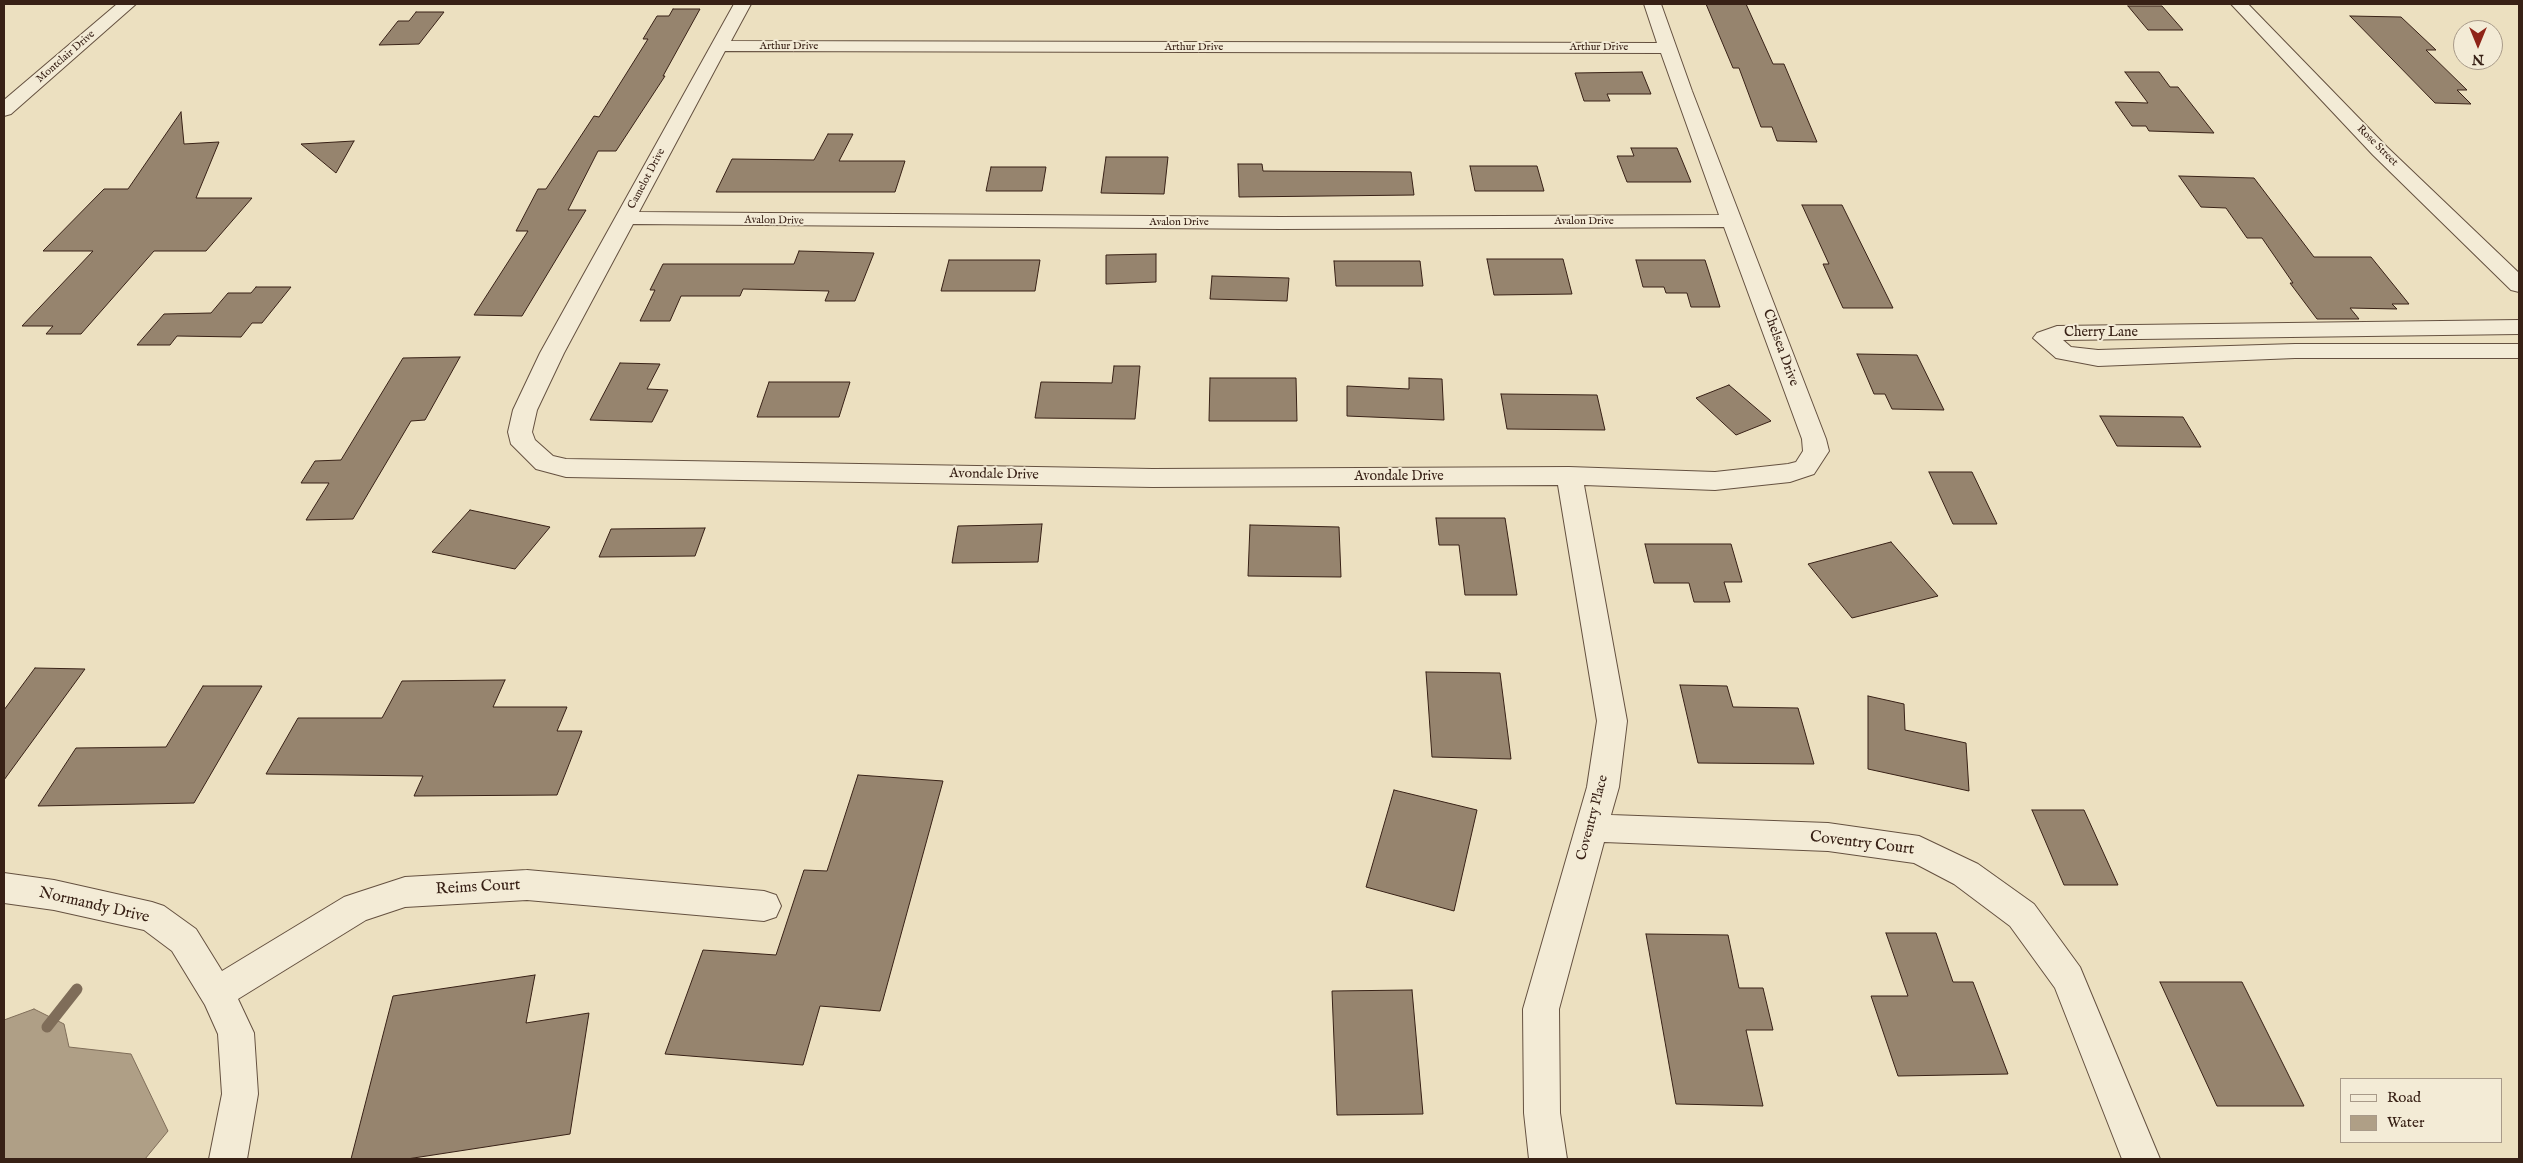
<!DOCTYPE html>
<html>
<head>
<meta charset="utf-8">
<style>
	body { margin:0 }
	#map { position:relative; width:2523px; height:1163px; overflow:hidden; background:#ece0c0; font-family:"IM FELL English",serif }
	canvas { display:block }
	.frame { position:absolute; inset:0; border:5px solid #382116; pointer-events:none }
	.legend { position:absolute; left:2340px; top:1078px; width:162px; height:65px; box-sizing:border-box; background:#f3ebd6; border:1px solid #a89a89; margin:0; padding:6px 9px; list-style:none; font-size:15px; color:#382116 }
	.legend li { display:flex; align-items:center; gap:10px; height:25px }
	.legend b { width:25px; border:1px solid #a89a89 }
	.north { position:absolute; left:2453px; top:20px; width:50px; height:50px; box-sizing:border-box; background:#f3ebd6; border:1px solid #a89a89; border-radius:50%; rotate:180deg; font-size:14px; font-weight:700; line-height:20px; text-align:center; color:#382116 }
	.north::after { content:''; display:block; margin:auto; width:18px; height:22px; background:#8f2418; clip-path:polygon(50% 0,100% 100%,50% 72%,0 100%) }
</style>
</head>
<body>
<div id="map">
<canvas width="2523" height="1163"></canvas>
<div class="frame"></div>
<ul class="legend">
<li><b style="height:6px;background:#f3ebd6"></b>Road</li>
<li><b style="height:14px;background:#af9f86"></b>Water</li>
</ul>
<div class="north">N</div>
</div>
<script>
const g = document.querySelector('canvas').getContext('2d');
g.lineJoin = 'round';
function fillPath(path, color) {
  g.fillStyle = color;
  g.fill(path, 'evenodd');
}
function poly(rows) {
  const path = new Path2D();
  for (const r of rows) {
    path.moveTo(r[0], r[1]);
    for (let i = 2; i < r.length; i += 2) path.lineTo(r[i], r[i + 1]);
  }
  return path;
}
function stroke(path, color, width, dash) {
  g.strokeStyle = color;
  g.lineWidth = width;
  g.lineCap = dash ? 'butt' : 'round';
  g.setLineDash(dash || []);
  g.stroke(path);
}
function label(font, color, halo, rows, align = 'center') {
  g.font = font + ' "IM FELL English",serif';
  g.lineWidth = 4;
  g.setLineDash([]);
  g.textBaseline = 'middle';
  g.strokeStyle = halo;
  g.fillStyle = color;
  for (const [text, x, y, turn = 0] of rows) {
    g.save();
    g.translate(x, y);
    g.rotate((+turn || 0) * Math.PI / 180);
    g.textAlign = isNaN(turn) ? turn : align;
    if (halo) g.strokeText(text, 0, 0);
    g.fillText(text, 0, 0);
    g.restore();
  }
}
const water = poly([
	[34,1009,64,1024,69,1047,131,1054,168,1131,145,1159,4,1159,4,1020,34,1009]
]);
const stream = poly([
	[47,1027,77,989]
]);
const building = poly([
	[1706,4,1746,4,1773,64,1784,64,1817,142,1777,141,1772,127,1761,127,1739,68,1733,68,1706,4],
	[2128,6,2162,6,2183,30,2148,30,2128,6],
	[673,9,700,9,663,76,665,76,616,151,598,151,568,210,586,210,522,316,474,315,528,231,516,231,538,189,546,189,594,116,599,117,648,39,643,39,657,16,669,16,673,9],
	[416,12,444,12,419,44,379,45,398,21,409,21,416,12],
	[2350,16,2401,17,2436,50,2426,50,2467,90,2457,90,2471,104,2435,103,2350,16],
	[1642,72,1651,94,1607,94,1610,101,1584,101,1575,73,1642,72],
	[2125,72,2159,72,2170,87,2178,87,2214,133,2149,131,2146,126,2132,126,2115,102,2148,103,2125,72],
	[181,112,184,144,219,142,196,198,252,198,206,251,154,251,81,334,46,334,53,326,22,326,93,251,43,251,104,189,128,189,181,112],
	[828,134,853,134,839,161,905,161,895,192,716,192,732,159,814,160,828,134],
	[354,141,336,173,301,144,354,141],
	[1631,148,1677,148,1691,182,1627,182,1617,156,1634,156,1631,148],
	[1106,157,1168,157,1164,194,1101,193,1106,157],
	[1238,164,1262,164,1263,171,1411,172,1414,195,1239,197,1238,164],
	[1470,166,1537,166,1544,191,1475,191,1470,166],
	[991,167,1046,167,1042,191,986,191,991,167],
	[2179,176,2254,178,2314,257,2371,257,2409,304,2392,304,2397,309,2350,308,2359,319,2317,319,2290,283,2293,283,2262,238,2247,238,2226,208,2201,207,2179,176],
	[1802,205,1842,205,1893,308,1843,308,1823,264,1829,264,1802,205],
	[799,251,874,253,855,301,825,301,829,291,743,289,740,296,681,296,670,321,640,321,655,290,650,290,663,264,794,264,799,251],
	[1156,254,1156,282,1106,284,1106,255,1156,254],
	[1487,259,1563,259,1572,294,1494,295,1487,259],
	[949,260,1040,260,1035,291,941,291,949,260],
	[1636,260,1705,260,1720,307,1691,307,1687,293,1666,293,1664,287,1643,287,1636,260],
	[1334,261,1420,261,1423,286,1336,286,1334,261],
	[1212,276,1289,278,1287,301,1210,299,1212,276],
	[256,287,291,287,262,323,252,323,241,337,177,336,170,345,137,345,164,314,211,313,228,293,251,293,256,287],
	[1857,354,1917,355,1944,410,1892,409,1885,394,1874,394,1857,354],
	[460,357,425,420,411,421,353,519,306,520,329,483,301,483,315,461,341,460,403,358,460,357],
	[620,363,660,364,647,389,668,390,652,422,590,420,620,363],
	[1114,366,1140,366,1135,419,1035,418,1041,382,1112,383,1114,366],
	[1210,378,1296,378,1297,421,1209,421,1210,378],
	[1409,378,1442,379,1444,420,1347,416,1347,386,1409,389,1409,378],
	[769,382,850,382,839,417,757,417,769,382],
	[1729,385,1771,421,1736,435,1696,398,1729,385],
	[1501,394,1597,395,1605,430,1507,429,1501,394],
	[2100,416,2183,417,2201,447,2117,446,2100,416],
	[1929,472,1972,472,1997,524,1953,524,1929,472],
	[470,510,550,527,515,569,432,552,470,510],
	[1436,518,1505,518,1517,595,1465,595,1459,545,1439,545,1436,518],
	[1042,524,1038,562,952,563,958,526,1042,524],
	[1250,525,1339,527,1341,577,1248,576,1250,525],
	[705,528,695,556,599,557,611,529,705,528],
	[1891,542,1938,596,1852,618,1808,564,1891,542],
	[1645,544,1731,544,1742,582,1724,582,1730,602,1694,602,1689,583,1654,583,1645,544],
	[35,668,85,669,4,780,4,710,35,668],
	[1426,672,1500,673,1511,759,1432,757,1426,672],
	[505,680,493,707,567,707,557,731,582,731,557,795,414,796,423,776,266,774,298,718,382,718,402,681,505,680],
	[1680,685,1727,686,1733,707,1798,708,1814,764,1698,763,1680,685],
	[203,686,262,686,194,803,38,806,76,748,166,747,203,686],
	[1868,696,1904,704,1905,730,1966,743,1969,791,1868,769,1868,696],
	[858,775,943,781,880,1011,820,1006,803,1065,665,1054,703,950,776,955,804,870,827,871,858,775],
	[1394,790,1477,810,1454,911,1366,887,1394,790],
	[2032,810,2084,810,2118,885,2064,885,2032,810],
	[1886,933,1936,933,1953,982,1973,982,2008,1074,1898,1076,1871,996,1908,996,1886,933],
	[1646,934,1728,935,1739,988,1763,988,1773,1030,1746,1030,1763,1106,1676,1104,1646,934],
	[535,975,526,1023,589,1013,570,1134,407,1159,351,1159,393,996,535,975],
	[2160,982,2242,982,2304,1106,2217,1106,2160,982],
	[1412,990,1423,1114,1337,1115,1332,991,1412,990]
]);
const minor = poly([
	[117,4,136,4,11,114,4,116,4,100,117,4],
	[734,4,751,4,731,41,1657,43,1644,4,1661,4,1692,91,1826,439,1829,451,1814,474,1790,482,1715,490,1584,485,1627,721,1619,787,1611,815,1828,823,1919,836,1978,864,2034,904,2080,967,2160,1159,2122,1159,2055,988,2010,926,1954,884,1914,863,1828,851,1604,842,1559,1009,1560,1113,1567,1159,1529,1159,1524,1113,1523,1009,1587,787,1597,721,1558,485,1153,487,566,477,536,469,511,444,508,432,513,410,540,353,734,4],
	[725,51,1661,53,1719,215,1281,217,639,212,725,51],
	[633,224,1281,229,1724,227,1802,439,1803,451,1796,462,1788,464,1715,472,1569,467,1153,469,566,459,553,456,535,440,532,432,537,410,564,353,633,224],
	[2231,4,2248,4,2387,147,2519,273,2519,292,2511,290,2373,155,2231,4],
	[2519,320,2519,334,2063,340,2071,347,2098,350,2295,344,2519,344,2519,358,2295,358,2098,366,2056,358,2033,338,2037,333,2057,326,2519,320],
	[527,870,764,891,776,895,781,906,776,917,764,921,527,900,405,907,366,920,238,999,254,1033,258,1094,247,1159,209,1159,222,1094,218,1034,205,1005,172,951,144,930,54,910,4,903,4,873,54,880,152,902,164,906,196,929,222,971,344,897,356,893,405,877,527,870]
]);
const farStreetnames = [
	["Arthur Drive",789,47],
	["Arthur Drive",1194,48],
	["Arthur Drive",1599,48],
	["Montclair Drive",66,57,-41],
	["Rose Street",2377,146,45],
	["Camelot Drive",647,179,-62],
	["Avalon Drive",774,221,1],
	["Avalon Drive",1584,222],
	["Avalon Drive",1179,223]
];
const streetNames = [
	["Cherry Lane",2101,333],
	["Chelsea Drive",1780,348,70],
	["Avondale Drive",994,475,1],
	["Avondale Drive",1399,477],
	["Coventry Place",1593,818,-75]
];
const nearStreetnames = [
	["Coventry Court",1862,844,7],
	["Reims Court",478,888,-3],
	["Normandy Drive",94,906,13]
];
fillPath(water, '#af9f86');
stroke(water, '#7f6d59', 1);
stroke(stream, '#7f6d59', 11);
fillPath(building, '#96846e');
stroke(building, '#382116', 1);
stroke(minor, '#655140', 2);
fillPath(minor, '#f3ebd6');
label('11px', '#382116', '#f3ebd6', farStreetnames);
label('14px', '#382116', '#f3ebd6', streetNames);
label('16px', '#382116', '#f3ebd6', nearStreetnames);
</script>
</body>
</html>
